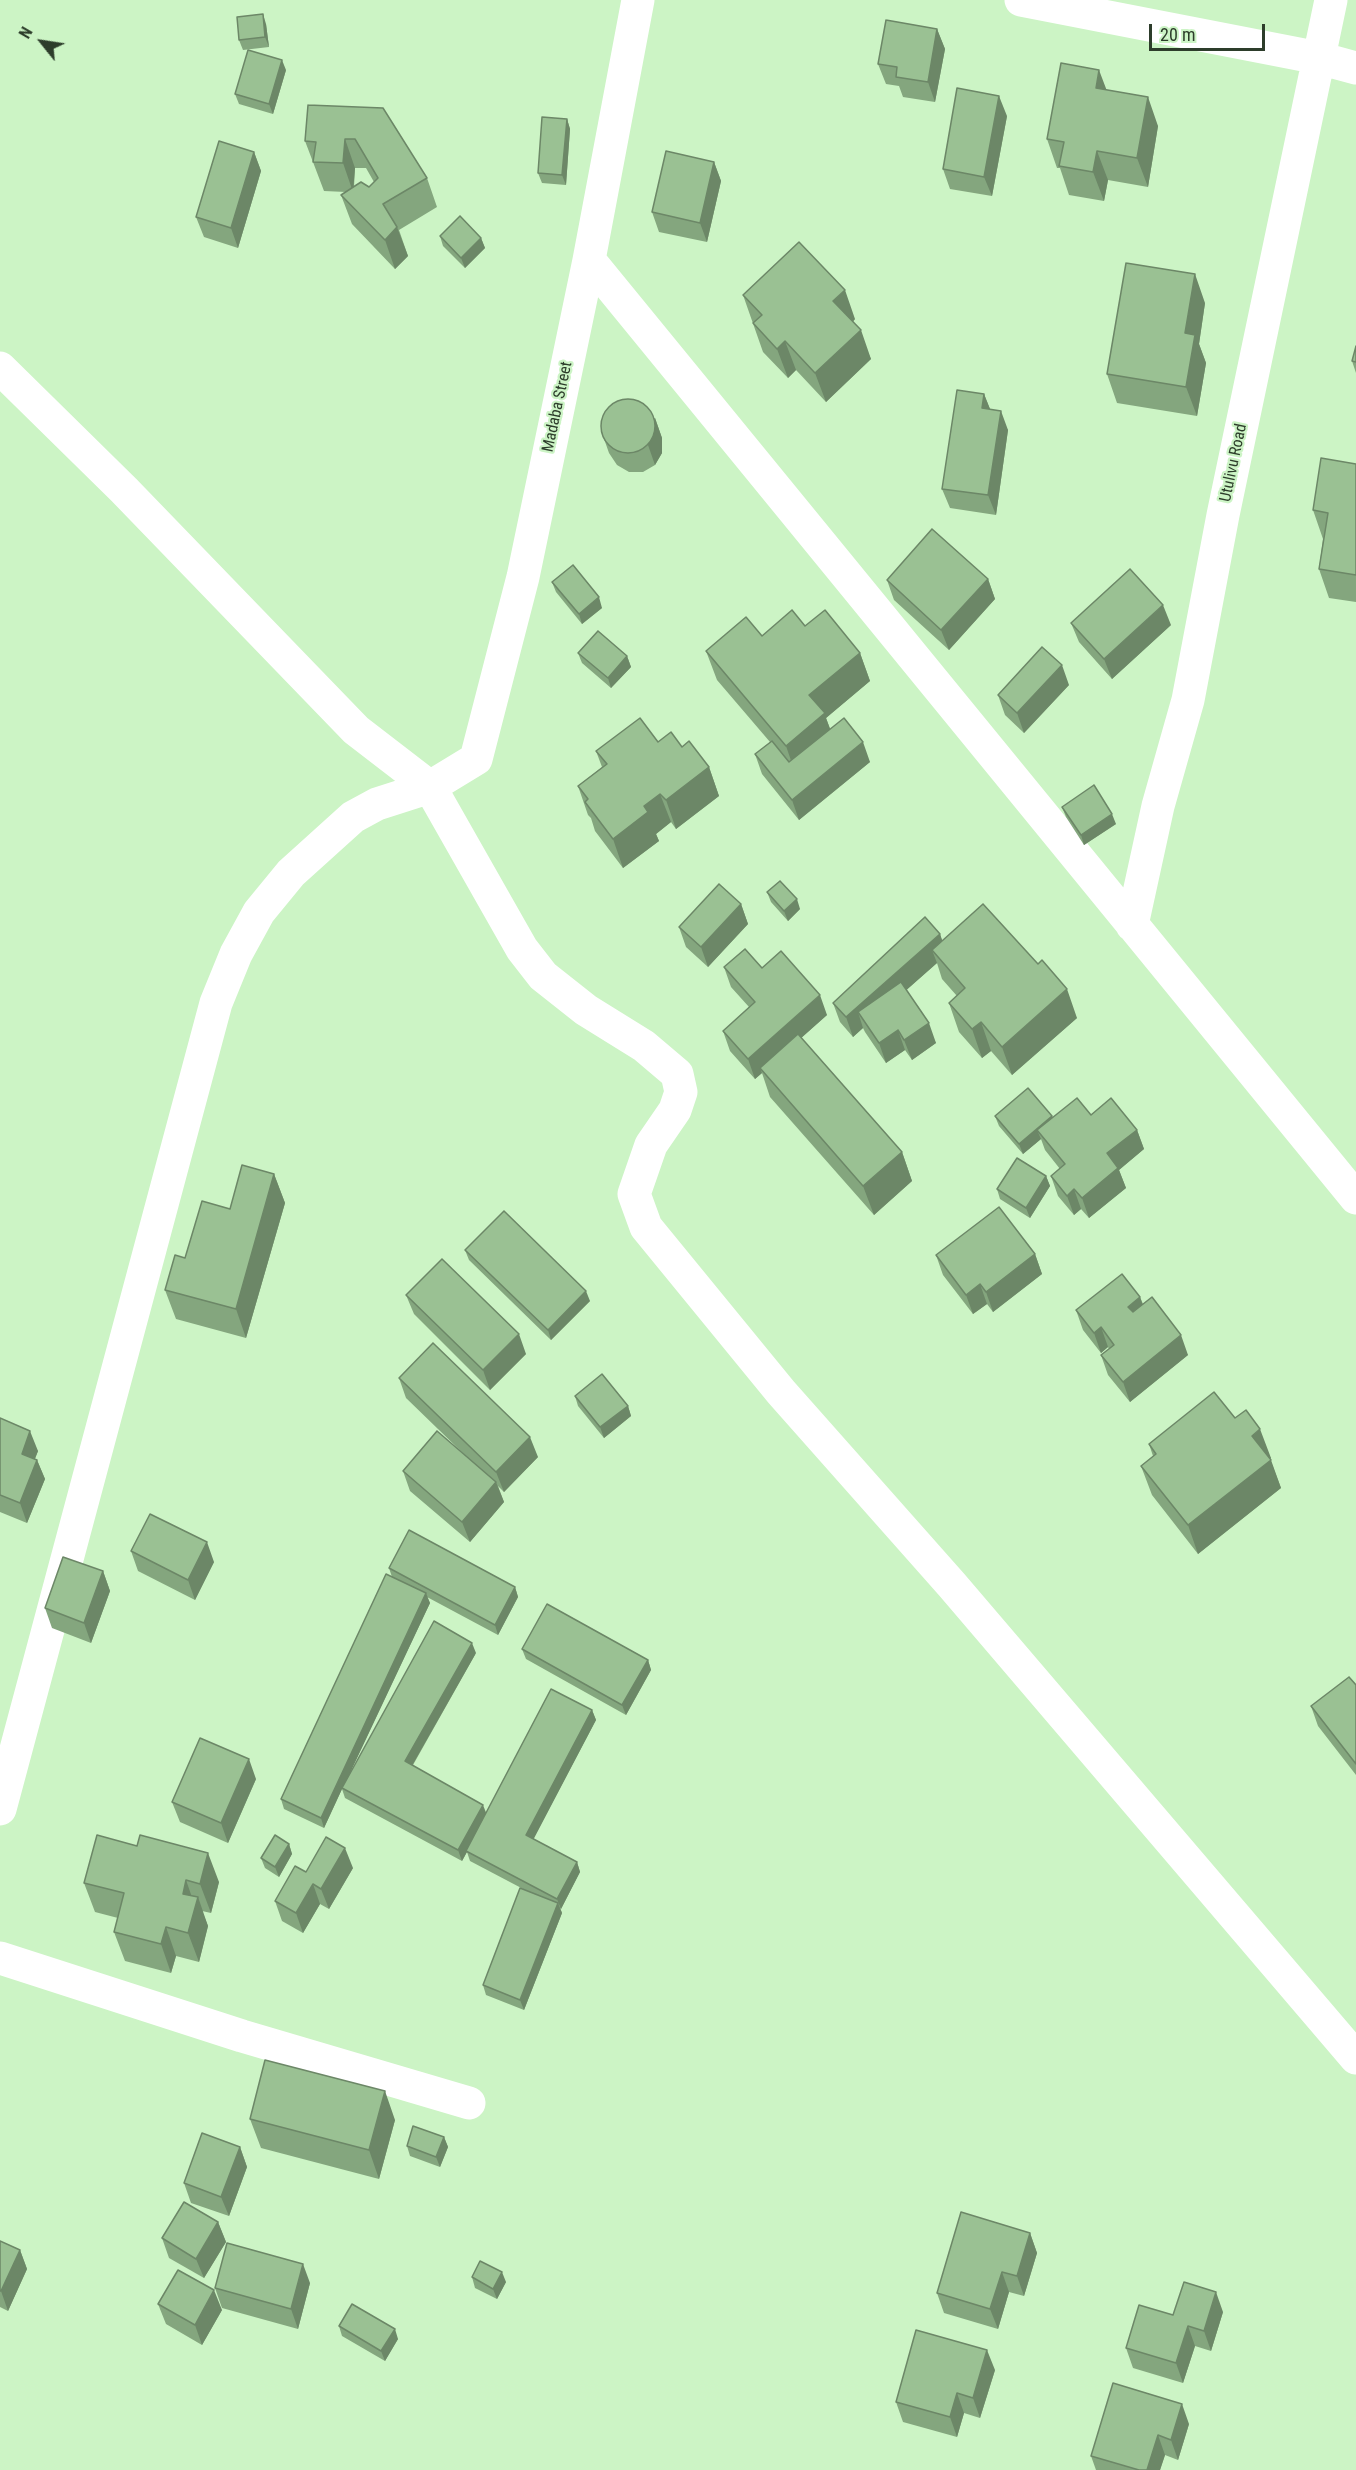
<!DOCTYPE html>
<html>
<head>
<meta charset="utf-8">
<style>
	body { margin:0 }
	#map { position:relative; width:1356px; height:2470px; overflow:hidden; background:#ccf4c5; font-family:"Roboto Condensed",sans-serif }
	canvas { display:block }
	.north { position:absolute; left:12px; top:12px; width:60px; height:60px; -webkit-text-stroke:4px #ccf4c5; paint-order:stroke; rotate:300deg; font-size:16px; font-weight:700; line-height:24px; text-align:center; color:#2d3d2b }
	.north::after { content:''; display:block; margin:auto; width:21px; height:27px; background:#2d3d2b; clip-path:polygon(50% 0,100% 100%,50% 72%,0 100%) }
	.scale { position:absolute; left:1149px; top:24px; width:116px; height:27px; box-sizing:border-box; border:3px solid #2d3d2b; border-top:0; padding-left:8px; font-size:18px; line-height:21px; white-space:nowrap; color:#2d3d2b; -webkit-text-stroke:4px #ccf4c5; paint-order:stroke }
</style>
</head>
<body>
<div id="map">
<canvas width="1356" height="2470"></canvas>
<div class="north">N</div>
<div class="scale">20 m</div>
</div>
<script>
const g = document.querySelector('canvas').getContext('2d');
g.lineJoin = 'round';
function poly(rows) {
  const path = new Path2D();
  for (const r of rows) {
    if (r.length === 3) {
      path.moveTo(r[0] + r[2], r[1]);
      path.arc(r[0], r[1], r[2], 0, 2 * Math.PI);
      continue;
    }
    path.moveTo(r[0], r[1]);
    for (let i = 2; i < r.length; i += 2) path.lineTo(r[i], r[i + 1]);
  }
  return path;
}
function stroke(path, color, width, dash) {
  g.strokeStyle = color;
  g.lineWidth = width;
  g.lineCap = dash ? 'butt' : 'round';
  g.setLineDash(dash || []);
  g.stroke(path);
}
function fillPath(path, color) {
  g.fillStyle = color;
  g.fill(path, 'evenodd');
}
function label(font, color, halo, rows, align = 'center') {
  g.font = font + ' "Roboto Condensed",sans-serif';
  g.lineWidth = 4.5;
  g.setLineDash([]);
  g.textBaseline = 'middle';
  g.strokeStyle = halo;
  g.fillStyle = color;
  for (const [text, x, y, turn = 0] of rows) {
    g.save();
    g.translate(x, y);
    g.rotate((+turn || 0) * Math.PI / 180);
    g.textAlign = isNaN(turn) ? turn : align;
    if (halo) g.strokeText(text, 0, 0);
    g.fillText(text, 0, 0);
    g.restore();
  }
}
const minor = poly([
	[1021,0,1319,58,1356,68],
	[589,260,1356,1198],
	[0,368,124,490,356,730,430,787,522,949,543,976,586,1010,644,1046,677,1074,681,1092,675,1110,651,1145,634,1194,646,1227,781,1392,952,1585,1356,2058],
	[1132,925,1158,806,1188,700,1223,515,1331,0],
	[0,1809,216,1003,236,954,259,912,291,873,353,817,377,804,430,787,476,759,523,577,589,260,638,0],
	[0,1958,242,2036,469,2103]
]);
const wall = poly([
	[266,24,269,47,243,50,239,40],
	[937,29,945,49,935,102,903,97,899,86,886,84,878,64],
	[286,70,273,114,239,104,235,94],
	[1106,90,1158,126,1148,187,1108,180,1104,201,1069,195,1060,168,1057,168,1047,139],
	[308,105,427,178,437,207,399,230,408,256,395,269,352,224,341,195,346,192,324,191,305,141],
	[355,168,366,168,374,182,369,187,354,187],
	[1007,116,992,196,950,189,943,169],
	[567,119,570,129,566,185,542,183,538,173],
	[254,152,261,171,238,248,204,237,196,217],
	[714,162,721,181,707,242,659,232,652,212],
	[440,236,481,238,485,248,465,268,443,246],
	[743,295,855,319,853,322,871,359,826,402,796,370,788,378,763,352],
	[1205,303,1199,344,1206,363,1197,416,1117,403,1107,374],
	[1356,346,1356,373,1352,361],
	[984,394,990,409,1008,430,996,515,950,508,942,489],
	[655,418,662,438,662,453,655,465,643,472,629,472,617,465,609,453,602,433],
	[1356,464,1356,602,1329,598,1319,569,1323,539,1313,510],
	[988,579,995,599,949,650,894,600,887,580],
	[552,582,602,608,582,624,556,592],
	[1071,623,1171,625,1112,679,1079,642],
	[805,626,860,653,870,681,826,718,830,729,870,762,799,820,762,774,755,754,770,742,717,680,706,651,762,636],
	[578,653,627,656,631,667,611,688,582,663],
	[1069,685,1024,733,1005,715,998,695],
	[658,742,682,747,709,767,719,796,676,829,671,822,656,834,659,841,623,868,595,831,591,818,588,815,578,786,602,767,596,751],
	[1062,807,1116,824,1084,845,1066,817],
	[767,892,800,909,788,921,771,902],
	[741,904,748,924,708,967,686,947,679,927],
	[940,934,942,941,1077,1018,1012,1075,991,1051,982,1058,959,1032,949,1003,957,996,942,979,937,963,906,990,936,1043,912,1060,905,1050,886,1063,865,1032,863,1028,853,1037,840,1022,833,1003],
	[724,967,762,968,827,1015,801,1038,902,1152,912,1181,874,1215,770,1097,762,1073,755,1079,730,1051,723,1031,749,1007,731,987],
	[1091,1115,1137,1130,1144,1149,1119,1170,1126,1188,1089,1218,1081,1209,1074,1215,1058,1196,1051,1176,1060,1169,1045,1150,1041,1139,1023,1154,999,1126,995,1116,1053,1118],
	[274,1174,285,1203,246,1338,176,1319,165,1290,230,1209],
	[1046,1176,1050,1186,1030,1218,1000,1199,997,1189],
	[465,1250,590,1301,551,1340,469,1260],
	[1035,1254,1042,1274,993,1312,987,1304,973,1314,943,1275,936,1255],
	[406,1295,526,1354,490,1390,414,1314],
	[1140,1297,1143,1304,1188,1355,1130,1402,1108,1375,1101,1355,1109,1349,1108,1347,1101,1353,1083,1330,1076,1310],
	[399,1378,538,1457,504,1492,498,1486,504,1502,470,1542,410,1491,403,1471,470,1460,406,1398],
	[575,1396,628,1406,631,1416,604,1438,578,1406],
	[0,1418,38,1451,35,1459,37,1460,45,1479,27,1523,0,1512],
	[1235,1418,1271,1458,1270,1459,1281,1488,1198,1554,1152,1495,1141,1466,1153,1456,1149,1444],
	[131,1551,214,1562,195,1600,138,1571],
	[389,1568,515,1587,518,1597,498,1635,427,1597,430,1603,351,1770,476,1653,413,1765,486,1813,592,1710,596,1720,533,1839,577,1862,580,1872,561,1909,560,1908,562,1913,524,2010,486,1995,483,1985,527,1891,470,1861,467,1852,462,1861,345,1798,342,1789,324,1828,284,1809,281,1799,392,1577],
	[103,1571,110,1591,91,1643,52,1628,45,1608],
	[522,1649,648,1660,651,1670,626,1715,526,1659],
	[1356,1685,1356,1775,1318,1726,1311,1706],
	[256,1779,228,1843,180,1822,172,1802],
	[97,1835,219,1882,211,1913,202,1911,208,1926,199,1962,176,1956,171,1973,125,1961,114,1932,118,1918,95,1912,84,1883],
	[289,1844,292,1854,279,1877,265,1868,261,1858],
	[353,1868,329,1909,320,1904,303,1933,282,1921,275,1901,306,1872],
	[250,2119,395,2120,379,2179,261,2148],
	[444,2137,448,2147,440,2167,410,2156,407,2146],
	[240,2147,247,2167,229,2216,191,2203,184,2183],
	[218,2222,226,2242,204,2278,169,2258,162,2238],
	[1030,2233,1037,2253,1024,2296,1009,2292,998,2329,944,2313,937,2293],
	[0,2241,20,2250,27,2269,8,2311,0,2307],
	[472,2277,506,2282,497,2299,475,2288],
	[310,2283,298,2329,222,2308,215,2288],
	[158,2304,222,2310,202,2345,166,2324],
	[1223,2312,1211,2351,1195,2346,1183,2383,1133,2368,1126,2348,1173,2315],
	[339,2326,398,2339,385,2361,342,2336],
	[995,2370,980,2418,964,2413,957,2437,903,2422,896,2402],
	[1189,2424,1178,2460,1165,2455,1160,2470,1096,2470,1091,2456]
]);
const shadedWall = poly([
	[263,14,266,24,269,47,265,37],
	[937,29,945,49,935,102,928,82],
	[282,60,286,70,273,114,269,104],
	[1099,70,1110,99,1096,88],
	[999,96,1007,116,992,196,984,177],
	[1148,97,1158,126,1148,187,1137,158],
	[567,119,570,129,566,185,562,175],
	[345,139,355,168,353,192,343,163],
	[1097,151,1108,180,1104,201,1093,172],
	[254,152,261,171,238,248,231,228],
	[714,162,721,181,707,242,700,223],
	[397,227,408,256,395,269,385,240],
	[481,238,485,248,465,268,461,258],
	[1195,274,1205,303,1199,344,1206,363,1197,416,1186,387,1185,333],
	[845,290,855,319,844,330,833,301],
	[861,330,871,359,826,402,815,373],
	[785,341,796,370,788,378,777,349],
	[984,394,992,414,982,408],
	[1001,411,1008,430,996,515,988,495],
	[655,418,662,438,662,453,655,465,648,445],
	[988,579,995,599,949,650,941,630],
	[599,597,602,608,582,624,579,614],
	[1163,605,1171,625,1112,679,1104,659],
	[860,653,870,681,826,718,835,742,796,775,786,746,809,695],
	[627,656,631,667,611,688,608,678],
	[1062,665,1069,685,1024,733,1017,713],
	[863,742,870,762,799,820,792,800],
	[709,767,719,796,676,829,666,800],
	[660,794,671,822,656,834,659,841,623,868,613,839,644,806],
	[1112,814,1116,824,1084,845,1081,835],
	[797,899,800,909,788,921,784,911],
	[741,904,748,924,708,967,701,947],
	[940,934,947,954,932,950,937,963,867,1025,858,1012,863,1028,853,1037,846,1017],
	[1067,989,1077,1018,1012,1075,1002,1047],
	[820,995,827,1015,763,1072,760,1068,762,1073,755,1079,748,1059],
	[981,1022,991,1051,982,1058,972,1029],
	[929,1023,936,1043,912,1060,904,1040],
	[898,1030,905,1050,886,1063,879,1043],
	[1052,1116,1056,1127,1037,1130,1041,1139,1023,1154,1019,1144],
	[1137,1130,1144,1149,1119,1170,1126,1188,1089,1218,1082,1198,1107,1153],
	[902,1152,912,1181,874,1215,863,1186],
	[274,1174,285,1203,246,1338,236,1309],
	[1046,1176,1050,1186,1030,1218,1026,1208],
	[1074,1189,1081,1209,1074,1215,1067,1196],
	[1035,1254,1042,1274,993,1312,986,1292],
	[980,1284,987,1304,973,1314,966,1295],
	[586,1291,590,1301,551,1340,548,1330],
	[1140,1297,1147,1317,1135,1326,1128,1307],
	[1101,1327,1108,1347,1101,1353,1094,1333],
	[519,1334,526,1354,490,1390,483,1370],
	[1181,1335,1188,1355,1130,1402,1123,1382],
	[628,1406,631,1416,604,1438,600,1427],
	[1260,1429,1271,1458,1263,1465,1252,1436],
	[30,1431,38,1451,29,1473,22,1454],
	[530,1437,538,1457,504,1492,496,1472],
	[37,1460,45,1479,27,1523,20,1503],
	[1271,1460,1281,1488,1198,1554,1188,1525],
	[496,1482,504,1502,470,1542,462,1522],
	[207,1542,214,1562,195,1600,188,1580],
	[103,1571,110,1591,91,1643,84,1623],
	[515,1587,518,1597,498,1635,495,1625],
	[426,1593,430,1603,343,1788,342,1788,342,1789,324,1828,321,1818],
	[472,1643,476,1653,409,1771,405,1761],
	[648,1660,651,1670,626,1715,622,1705],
	[592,1710,596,1720,530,1846,526,1835],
	[249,1759,256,1779,228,1843,221,1823],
	[483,1805,487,1815,462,1861,458,1850],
	[289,1844,292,1854,279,1877,275,1867],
	[345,1848,353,1868,329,1909,321,1889],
	[208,1853,219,1882,211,1913,200,1884],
	[577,1862,580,1872,561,1909,557,1899],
	[186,1880,195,1906,198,1897,208,1926,199,1962,188,1933,183,1894],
	[313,1884,320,1904,303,1933,296,1913],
	[558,1903,562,1913,524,2010,520,2000],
	[166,1927,176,1956,171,1973,161,1944],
	[385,2091,395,2120,379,2179,369,2150],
	[444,2137,448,2147,440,2167,436,2157],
	[240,2147,247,2167,229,2216,221,2197],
	[218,2222,226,2242,204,2278,196,2259],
	[1030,2233,1037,2253,1024,2296,1017,2276],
	[20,2250,27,2269,8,2311,1,2291],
	[303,2264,310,2283,298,2329,291,2309],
	[502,2272,506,2282,497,2299,493,2289],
	[1002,2272,1009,2292,998,2329,990,2309],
	[214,2290,222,2310,202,2345,195,2325],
	[1216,2292,1223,2312,1211,2351,1204,2331],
	[1188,2326,1195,2346,1183,2383,1176,2363],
	[395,2329,398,2339,385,2361,381,2351],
	[987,2350,995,2370,980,2418,973,2398],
	[957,2393,964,2413,957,2437,950,2417],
	[1182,2404,1189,2424,1178,2460,1171,2440],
	[1158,2435,1165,2455,1160,2470,1147,2470]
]);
const building = poly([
	[263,14,265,37,239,40,237,17,263,14],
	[886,20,937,29,928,82,896,77,897,67,878,64,886,20],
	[248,50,282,60,269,104,235,94,248,50],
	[1061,63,1099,70,1096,88,1148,97,1137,158,1097,151,1093,172,1059,166,1064,142,1047,139,1061,63],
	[957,88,999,96,984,177,943,169,957,88],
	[308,105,383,108,427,178,383,204,397,227,385,240,341,195,361,182,369,187,378,178,355,139,345,139,343,163,313,162,316,142,305,141,308,105],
	[542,117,567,119,562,175,538,173,542,117],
	[219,141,254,152,231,228,196,217,219,141],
	[666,151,714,162,700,223,652,212,666,151],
	[460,216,481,238,461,258,440,236,460,216],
	[799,242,845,290,833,301,861,330,815,373,785,341,777,349,753,323,762,315,743,295,799,242],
	[1126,263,1195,274,1185,333,1195,335,1186,387,1107,374,1126,263],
	[1356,346,1356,362,1352,361,1356,346],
	[957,390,984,394,982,408,1001,411,988,495,942,489,957,390],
	[628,426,27],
	[1321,458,1356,464,1356,575,1319,569,1328,513,1313,510,1321,458],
	[932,529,988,579,941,630,887,580,932,529],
	[573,565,599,597,579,614,552,582,573,565],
	[1130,569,1163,605,1104,659,1071,623,1130,569],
	[792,610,805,626,825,610,860,653,809,695,825,713,786,746,706,651,746,617,762,636,792,610],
	[598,631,627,656,608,678,578,653,598,631],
	[1042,647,1062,665,1017,713,998,695,1042,647],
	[640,718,658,742,671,732,682,747,689,741,709,767,666,800,660,794,644,806,648,812,613,839,585,802,588,799,578,786,607,764,596,751,640,718],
	[844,718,863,742,792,800,755,754,772,741,789,762,844,718],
	[1094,785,1112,814,1081,835,1062,807,1094,785],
	[780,881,797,899,784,911,767,892,780,881],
	[719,884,741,904,701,947,679,927,719,884],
	[983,904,1038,964,1042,960,1067,989,1002,1047,981,1022,972,1029,949,1003,965,988,932,950,983,904],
	[925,917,940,934,846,1017,833,1003,925,917],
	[745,949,762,968,781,951,820,995,748,1059,723,1031,755,1002,724,967,745,949],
	[901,982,929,1023,904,1040,898,1030,879,1043,858,1012,901,982],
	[798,1034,902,1152,863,1186,760,1068,798,1034],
	[1028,1088,1052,1116,1019,1144,995,1116,1028,1088],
	[1077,1098,1091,1115,1111,1098,1137,1130,1107,1153,1118,1168,1082,1198,1074,1189,1067,1196,1051,1176,1065,1164,1037,1130,1077,1098],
	[1017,1158,1046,1176,1026,1208,997,1189,1017,1158],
	[242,1165,274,1174,236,1309,165,1290,175,1255,185,1258,202,1201,230,1209,242,1165],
	[999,1207,1035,1254,986,1292,980,1284,966,1295,936,1255,999,1207],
	[504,1211,586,1291,548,1330,465,1250,504,1211],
	[442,1259,519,1334,483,1370,406,1295,442,1259],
	[1122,1274,1140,1297,1128,1307,1133,1312,1152,1297,1181,1335,1123,1382,1101,1355,1114,1345,1101,1327,1094,1333,1076,1310,1122,1274],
	[433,1343,530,1437,496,1472,399,1378,433,1343],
	[602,1374,628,1406,600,1427,575,1396,602,1374],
	[1214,1392,1235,1418,1246,1410,1260,1429,1252,1436,1271,1460,1188,1525,1141,1466,1156,1454,1149,1444,1214,1392],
	[0,1418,30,1431,22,1454,37,1460,20,1503,0,1495,0,1418],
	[437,1431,496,1482,462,1522,403,1471,437,1431],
	[150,1514,207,1542,188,1580,131,1551,150,1514],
	[409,1530,515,1587,495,1625,389,1568,409,1530],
	[63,1557,103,1571,84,1623,45,1608,63,1557],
	[386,1574,426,1593,321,1818,281,1799,386,1574],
	[547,1604,648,1660,622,1705,522,1649,547,1604],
	[434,1621,472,1643,405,1761,483,1805,458,1850,342,1788,434,1621],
	[1349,1677,1356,1685,1356,1764,1311,1706,1349,1677],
	[551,1689,592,1710,526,1835,577,1862,557,1899,466,1851,551,1689],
	[200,1738,249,1759,221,1823,172,1802,200,1738],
	[97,1835,137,1846,140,1835,208,1853,200,1884,186,1880,183,1894,198,1897,188,1933,166,1927,161,1944,114,1932,124,1893,84,1883,97,1835],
	[275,1835,289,1844,275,1867,261,1858,275,1835],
	[326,1837,345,1848,321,1889,313,1884,296,1913,275,1901,295,1866,306,1872,326,1837],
	[520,1888,558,1903,520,2000,483,1985,520,1888],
	[265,2060,385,2091,369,2150,250,2119,265,2060],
	[413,2126,444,2137,436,2157,407,2146,413,2126],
	[202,2133,240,2147,221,2197,184,2183,202,2133],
	[184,2202,218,2222,196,2259,162,2238,184,2202],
	[961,2212,1030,2233,1017,2276,1002,2272,990,2309,937,2293,961,2212],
	[0,2241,20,2250,1,2291,0,2291,0,2241],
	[227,2243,303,2264,291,2309,215,2288,227,2243],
	[480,2261,502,2272,493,2289,472,2277,480,2261],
	[178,2270,214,2290,195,2325,158,2304,178,2270],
	[1184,2282,1216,2292,1204,2331,1188,2326,1176,2363,1126,2348,1139,2305,1173,2315,1184,2282],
	[352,2304,395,2329,381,2351,339,2326,352,2304],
	[916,2330,987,2350,973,2398,957,2393,950,2417,896,2402,916,2330],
	[1113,2383,1182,2404,1171,2440,1158,2435,1147,2470,1139,2470,1091,2456,1113,2383]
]);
const streetNames = [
	["Madaba Street",558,407,-78],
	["Utulivu Road",1234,463,-78]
];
stroke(minor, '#fff', 33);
fillPath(wall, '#84a67e');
fillPath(shadedWall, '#6c8767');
fillPath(building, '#9ac193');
stroke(building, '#6c8767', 1.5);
label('16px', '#2d3d2b', '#ccf4c5', streetNames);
</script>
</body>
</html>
